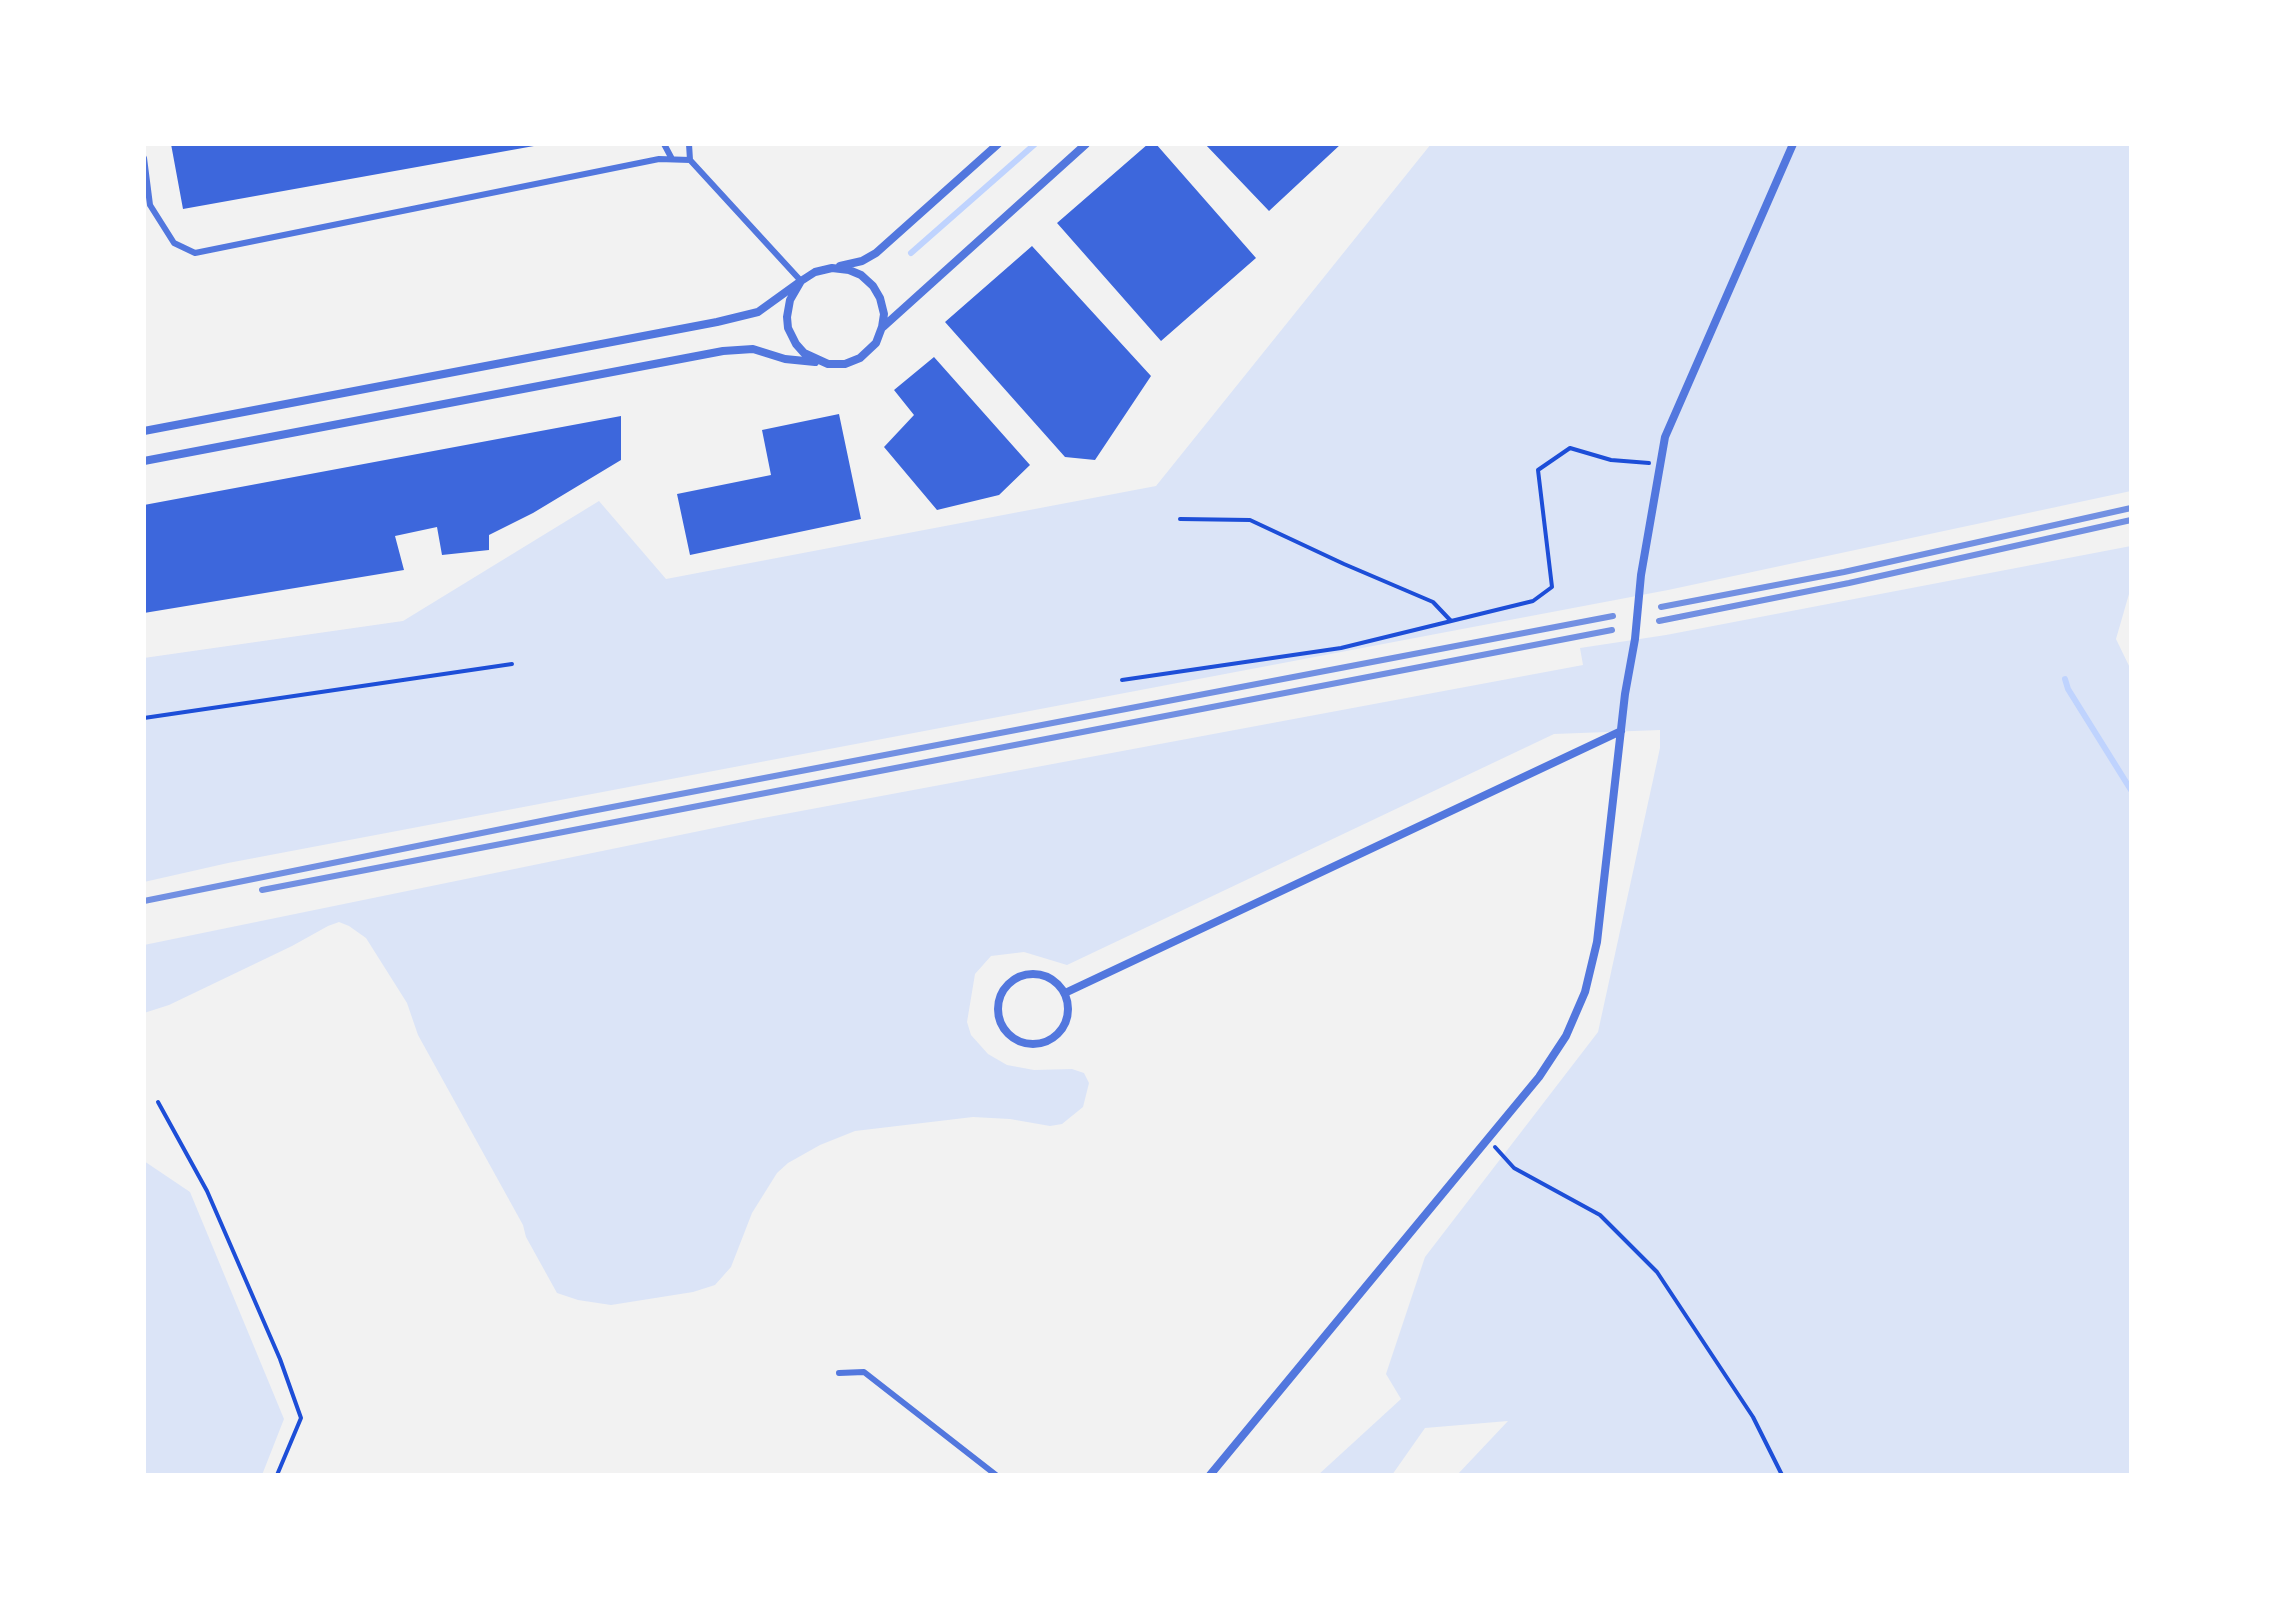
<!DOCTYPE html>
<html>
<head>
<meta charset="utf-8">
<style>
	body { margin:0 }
	#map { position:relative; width:2275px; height:1619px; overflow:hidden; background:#f2f2f2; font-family:"Fira Sans Condensed",sans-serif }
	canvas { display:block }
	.frame { position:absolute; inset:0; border:146px solid #fff; pointer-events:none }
</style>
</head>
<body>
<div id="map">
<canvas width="2275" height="1619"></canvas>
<div class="frame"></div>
</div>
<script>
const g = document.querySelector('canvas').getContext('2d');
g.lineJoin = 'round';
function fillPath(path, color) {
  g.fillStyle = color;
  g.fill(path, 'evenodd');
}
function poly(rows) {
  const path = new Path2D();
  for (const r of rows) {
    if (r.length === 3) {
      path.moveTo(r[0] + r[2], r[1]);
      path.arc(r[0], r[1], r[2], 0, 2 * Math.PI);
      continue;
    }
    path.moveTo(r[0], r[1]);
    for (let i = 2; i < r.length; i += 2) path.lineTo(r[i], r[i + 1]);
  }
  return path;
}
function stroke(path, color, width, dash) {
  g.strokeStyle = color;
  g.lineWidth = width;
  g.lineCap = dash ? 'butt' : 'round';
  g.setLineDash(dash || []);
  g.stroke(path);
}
const green = poly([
	[1431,144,2131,144,2131,491,1668,590,228,863,144,882,144,658,403,621,599,501,666,579,1156,486],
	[2131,546,2131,587,2116,639,2131,670,2131,1475,1457,1475,1508,1421,1425,1428,1392,1475,1318,1475,1401,1399,1386,1374,1425,1257,1598,1032,1660,748,1660,730,1554,734,1067,965,1024,952,991,956,975,974,967,1022,971,1035,988,1054,1007,1065,1034,1070,1072,1069,1084,1073,1089,1083,1083,1107,1062,1124,1050,1126,1010,1119,973,1117,855,1131,820,1145,788,1163,777,1173,752,1213,731,1267,715,1285,693,1292,611,1305,578,1300,557,1293,526,1237,523,1225,418,1035,407,1003,366,938,349,926,339,922,328,926,292,946,169,1005,144,1013,144,945,758,819,1583,665,1580,648,1666,635],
	[144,1161,190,1192,284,1419,262,1475,144,1475]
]);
const stream = poly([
	[911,253,1035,144],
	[2065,679,2068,689,2131,790]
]);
const building = poly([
	[171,144,533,144,534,146,183,209],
	[1148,144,1156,144,1256,258,1161,341,1057,223],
	[1205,144,1341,144,1269,211],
	[1032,246,1151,376,1095,460,1065,457,945,322],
	[934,357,1030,465,999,495,937,510,884,447,914,415,894,390],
	[839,414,861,519,690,555,677,494,771,475,762,430],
	[621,416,621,460,533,513,489,535,489,550,442,555,437,527,395,536,404,570,144,613,144,505]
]);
const path = poly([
	[1180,519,1250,520,1344,564,1433,602,1451,621],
	[1122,680,1341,648,1533,601,1552,587,1538,470,1570,448,1611,460,1649,463],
	[144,718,512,664],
	[158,1102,207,1191,280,1359,301,1418,277,1475],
	[1495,1147,1514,1168,1600,1215,1657,1272,1753,1417,1782,1475]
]);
const service = poly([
	[664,144,672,159],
	[689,144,690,160,801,281],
	[144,158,150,205,174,243,195,253,659,159,690,160],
	[839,1373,864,1372,996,1475]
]);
const minor = poly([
	[840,266,862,261,876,253,998,144],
	[883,327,1086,144],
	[144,431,717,322,758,312,801,281,815,272,832,268,849,270,861,275,873,286,880,298,884,314,882,327,876,343,860,358,845,364,828,364,804,353,796,344,788,328,787,317,790,300,801,281],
	[144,461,723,351,753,349,785,359,815,362],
	[1033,1009,35],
	[1065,993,1621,731],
	[1210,1475,1539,1077,1566,1036,1585,992,1597,942,1625,694,1635,639,1641,575,1665,437,1793,144]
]);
const rail = poly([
	[1661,607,1844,572,2131,508],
	[1659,621,1849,583,2131,520],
	[262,890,1612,630],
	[144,901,581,813,1613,616]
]);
fillPath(green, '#dbe4f7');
stroke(stream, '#bfd3fe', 6);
fillPath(building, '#3d67dc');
stroke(path, '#1d4ed8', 4);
stroke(service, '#5277de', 6);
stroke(minor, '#5277de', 8);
stroke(rail, '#7290e2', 6);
</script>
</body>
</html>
